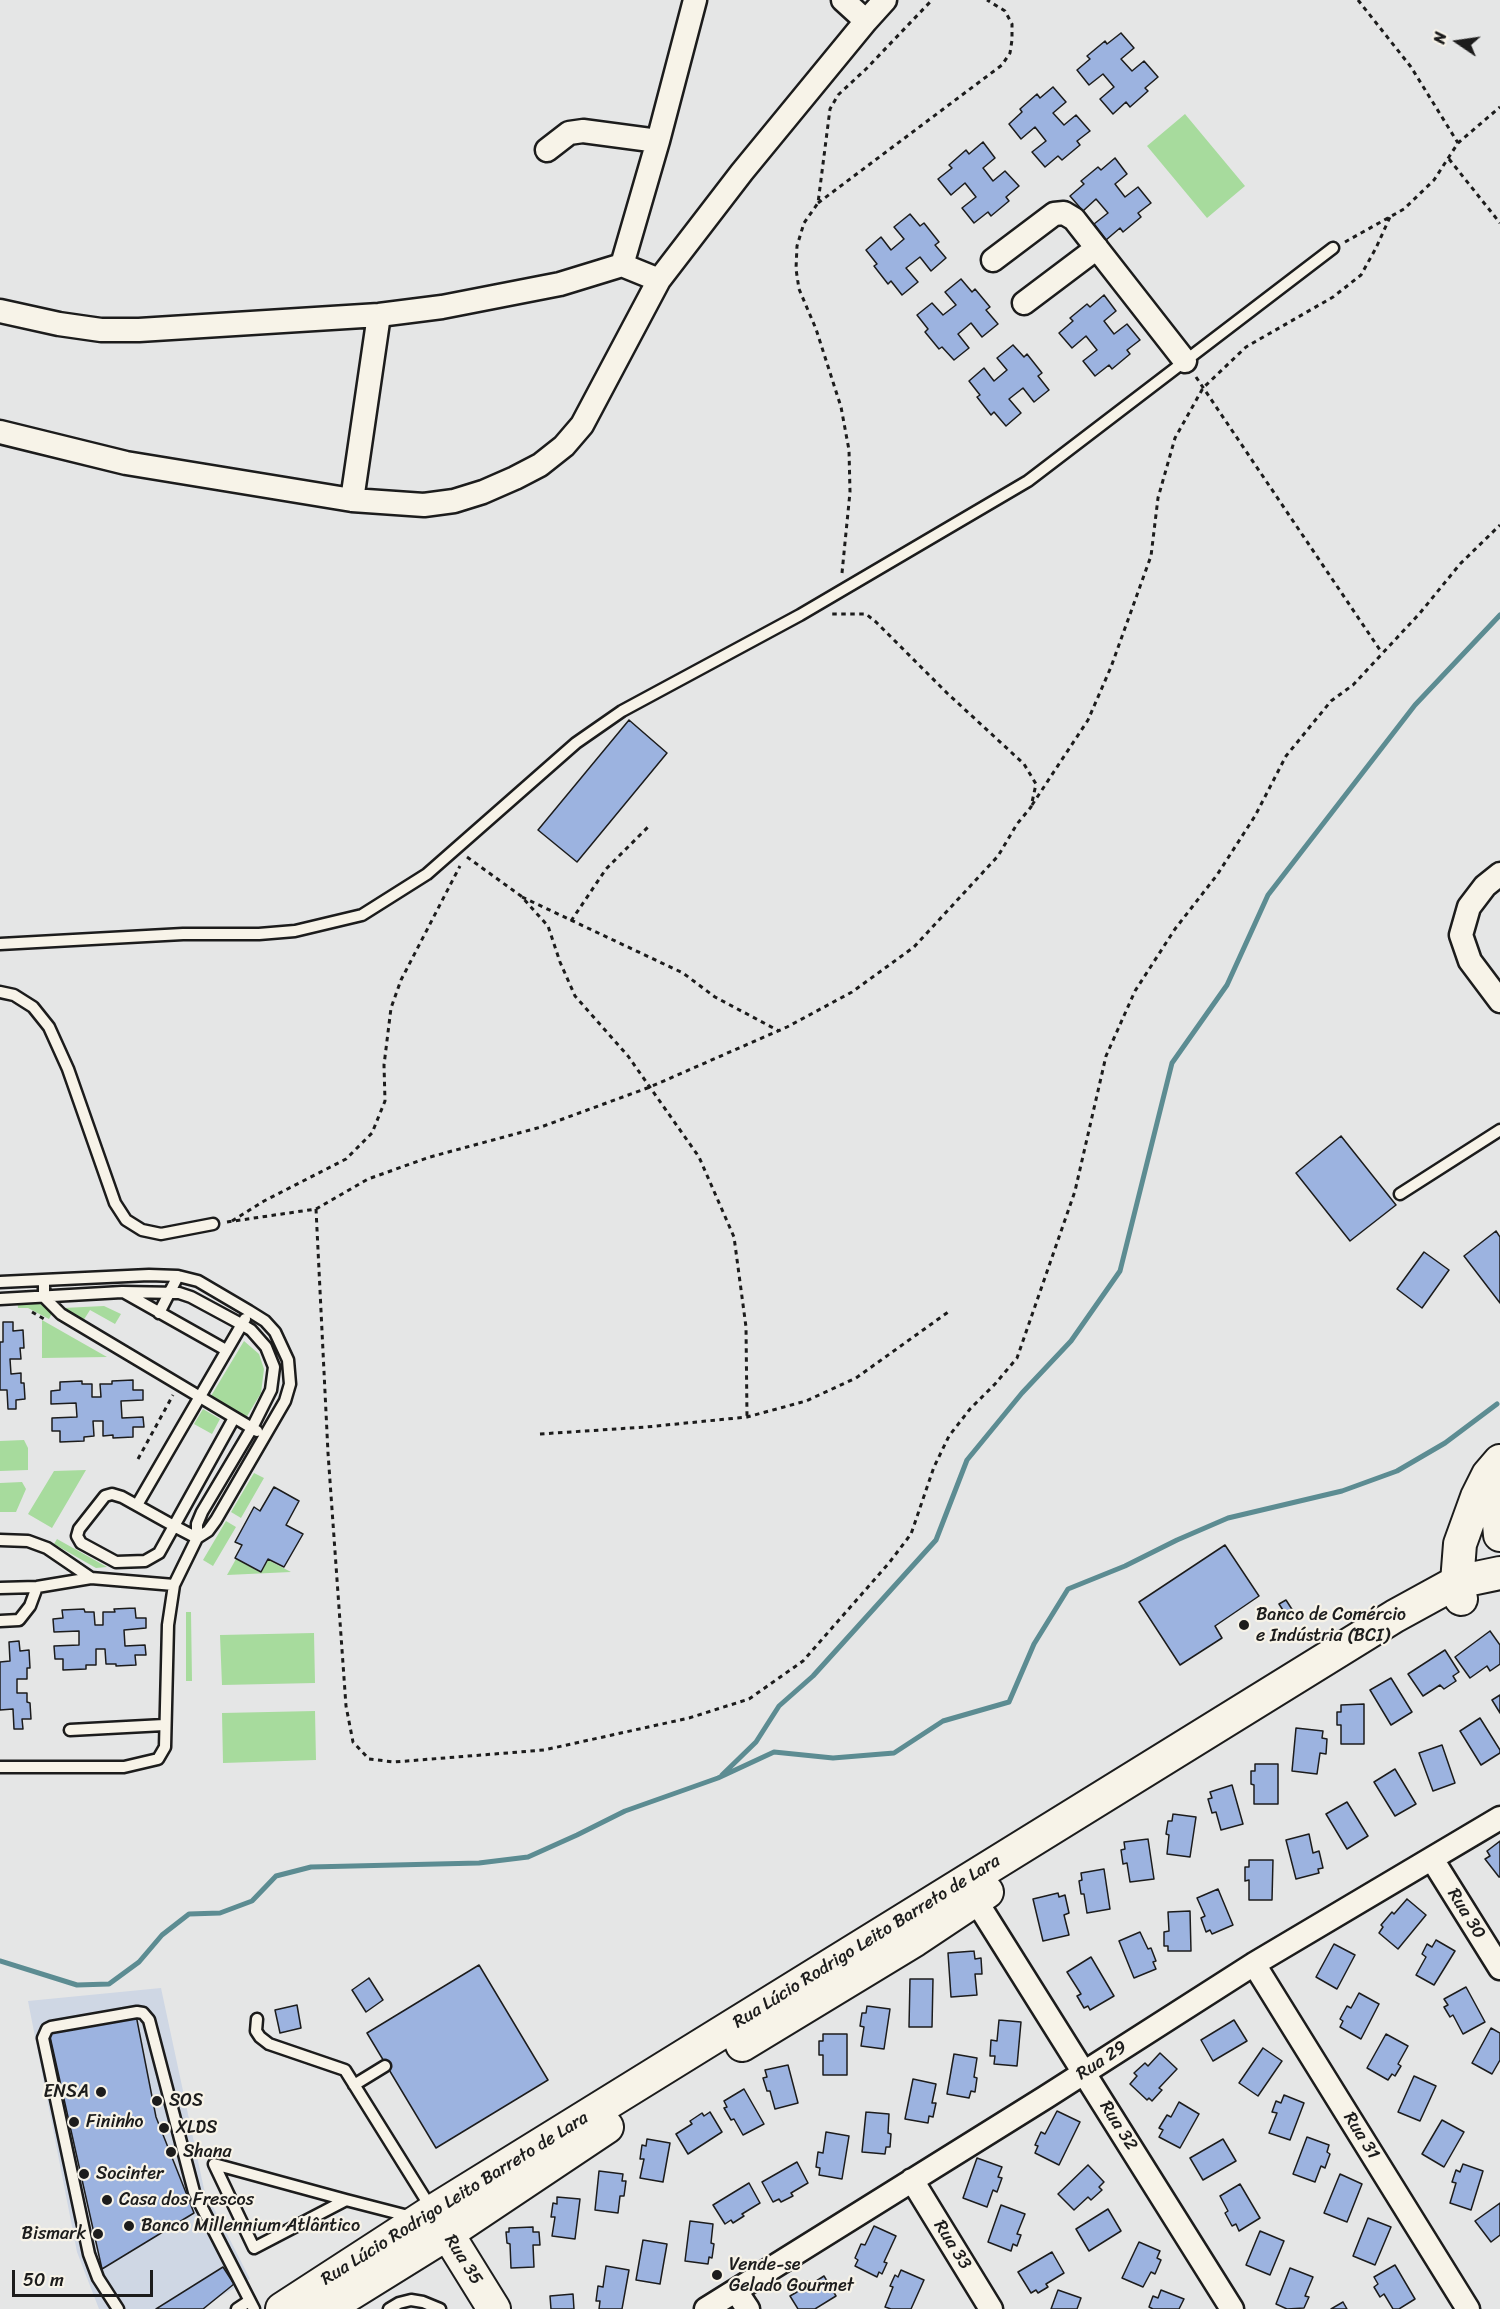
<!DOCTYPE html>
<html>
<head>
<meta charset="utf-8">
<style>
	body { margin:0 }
	#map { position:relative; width:1500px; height:2309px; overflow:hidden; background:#e5e6e6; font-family:Sriracha,sans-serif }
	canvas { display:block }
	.north { position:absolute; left:1428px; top:12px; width:60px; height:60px; -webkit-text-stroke:4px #f7f3e8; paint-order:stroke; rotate:283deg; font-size:16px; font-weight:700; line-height:24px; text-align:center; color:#1c1c1c }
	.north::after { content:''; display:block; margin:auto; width:21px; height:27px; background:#1c1c1c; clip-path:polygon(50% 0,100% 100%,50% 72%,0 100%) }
	.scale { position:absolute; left:12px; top:2270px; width:141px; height:27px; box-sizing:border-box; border:3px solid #1c1c1c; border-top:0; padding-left:8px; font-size:18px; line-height:21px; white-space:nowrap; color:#1c1c1c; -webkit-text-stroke:4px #f7f3e8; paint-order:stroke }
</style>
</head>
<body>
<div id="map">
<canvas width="1500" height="2309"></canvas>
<div class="north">N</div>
<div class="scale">50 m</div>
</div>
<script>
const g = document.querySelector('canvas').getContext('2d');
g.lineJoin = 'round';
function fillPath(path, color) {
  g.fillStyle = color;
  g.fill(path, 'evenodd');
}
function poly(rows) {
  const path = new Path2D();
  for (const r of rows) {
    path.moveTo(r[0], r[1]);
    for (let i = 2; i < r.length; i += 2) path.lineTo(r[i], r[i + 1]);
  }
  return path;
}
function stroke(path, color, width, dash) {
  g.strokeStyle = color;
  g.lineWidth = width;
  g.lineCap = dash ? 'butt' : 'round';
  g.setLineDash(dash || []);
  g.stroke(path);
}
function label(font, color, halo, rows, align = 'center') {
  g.font = font + ' Sriracha,sans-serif';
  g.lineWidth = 4.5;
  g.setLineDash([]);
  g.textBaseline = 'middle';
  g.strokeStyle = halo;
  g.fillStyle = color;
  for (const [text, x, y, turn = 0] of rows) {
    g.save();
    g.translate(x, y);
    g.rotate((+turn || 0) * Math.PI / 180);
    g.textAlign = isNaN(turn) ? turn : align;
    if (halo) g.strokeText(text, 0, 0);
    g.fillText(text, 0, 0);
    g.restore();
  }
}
const built = poly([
	[161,1988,204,2189,250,2279,199,2309,99,2309,77,2252,28,2001]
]);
const green = poly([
	[1185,114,1245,186,1207,218,1147,146],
	[17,1295,26,1295,54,1309,49,1319,28,1308,18,1308],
	[104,1306,121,1314,115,1324,90,1310,83,1321,63,1308],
	[42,1320,107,1357,42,1358],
	[244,1341,259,1354,264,1369,261,1393,246,1418,211,1396],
	[203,1409,220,1419,212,1434,194,1424],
	[24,1440,28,1448,28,1470,0,1471,0,1441],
	[86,1470,52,1528,28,1514,54,1471],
	[254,1473,264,1478,241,1518,231,1512],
	[22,1482,26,1489,16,1512,0,1512,0,1483],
	[226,1521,236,1527,213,1566,203,1560],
	[57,1539,107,1567,96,1568,54,1544],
	[236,1559,261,1573,268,1560,291,1572,227,1575],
	[186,1612,191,1612,192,1681,186,1681],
	[314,1633,315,1683,222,1685,220,1635],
	[315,1711,316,1760,223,1763,222,1713]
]);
const stream = poly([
	[722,1775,756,1742,779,1706,813,1676,936,1540,967,1460,1022,1393,1071,1341,1120,1271,1172,1063,1227,985,1268,895,1415,705,1500,615],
	[0,1961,77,1985,109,1984,139,1962,162,1935,189,1914,220,1913,252,1901,276,1876,311,1867,479,1863,528,1857,577,1835,625,1811,718,1778,774,1752,833,1758,894,1753,943,1721,1009,1702,1034,1644,1068,1589,1125,1566,1177,1540,1228,1518,1342,1491,1397,1471,1445,1443,1497,1404]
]);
const building = poly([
	[1121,33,1134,48,1121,59,1132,71,1144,61,1158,77,1145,88,1148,91,1130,107,1126,102,1113,114,1100,99,1114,87,1103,74,1089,85,1077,70,1090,59,1087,56,1105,41,1107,44,1121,33],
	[1053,87,1066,102,1053,113,1064,125,1076,115,1090,131,1077,141,1080,145,1062,160,1058,156,1045,167,1032,152,1046,141,1035,127,1021,139,1009,124,1022,112,1020,109,1037,94,1040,98,1053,87],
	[983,142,995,158,983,168,993,181,1005,171,1019,186,1006,197,1009,201,991,216,988,212,974,223,962,208,976,197,965,183,951,195,938,179,952,168,949,165,966,150,969,154,983,142],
	[1115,158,1127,174,1115,184,1125,197,1138,187,1151,203,1138,213,1141,217,1123,232,1120,228,1106,240,1094,224,1108,213,1096,199,1083,211,1070,196,1084,184,1081,181,1098,167,1101,170,1115,158],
	[910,214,920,226,924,223,939,242,935,245,946,258,931,271,920,257,906,268,918,282,902,295,891,281,888,284,874,266,877,264,866,250,881,237,891,250,904,239,894,227,910,214],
	[961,279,972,292,975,289,990,307,986,310,998,324,982,337,971,323,958,334,969,348,954,360,942,347,939,349,925,332,928,329,917,315,932,303,943,315,956,305,945,292,961,279],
	[1104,295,1116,311,1104,321,1114,334,1127,324,1140,340,1127,350,1130,354,1112,369,1109,365,1095,376,1083,361,1097,350,1086,336,1072,348,1059,333,1073,321,1070,318,1087,304,1090,307,1104,295],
	[1013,345,1024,357,1027,354,1042,373,1038,376,1049,390,1034,402,1023,388,1009,399,1021,413,1006,426,994,412,991,415,977,397,980,395,969,381,984,368,994,381,1007,370,997,358,1013,345],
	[629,720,667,753,577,862,538,830,629,720],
	[1341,1136,1396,1205,1350,1241,1296,1173,1341,1136],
	[1496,1231,1500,1237,1500,1303,1464,1256,1496,1231],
	[1424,1252,1449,1270,1422,1308,1397,1289,1424,1252],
	[3,1322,13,1322,13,1331,23,1330,24,1348,20,1348,21,1359,10,1359,11,1374,21,1373,21,1383,24,1383,25,1399,16,1400,16,1409,8,1409,7,1390,0,1390,0,1342,3,1342,3,1322],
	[133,1380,133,1390,143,1390,143,1400,121,1401,122,1418,143,1417,144,1427,133,1427,133,1437,113,1438,113,1435,103,1436,103,1421,93,1421,94,1436,84,1437,84,1441,60,1442,60,1431,52,1431,52,1418,77,1417,76,1403,51,1404,51,1391,60,1390,60,1382,82,1381,82,1384,92,1384,92,1397,101,1397,100,1384,112,1384,112,1381,133,1380],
	[274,1487,299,1501,286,1525,303,1534,284,1567,268,1559,261,1572,235,1558,242,1545,235,1542,254,1507,260,1511,274,1487],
	[1225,1545,1259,1596,1215,1626,1222,1638,1180,1665,1139,1602,1225,1545],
	[1286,1600,1295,1614,1288,1618,1279,1604,1286,1600],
	[135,1608,136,1618,146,1618,146,1628,124,1630,125,1646,145,1645,146,1655,135,1655,136,1665,116,1666,116,1664,106,1664,105,1649,96,1649,96,1665,86,1665,86,1669,63,1670,63,1659,55,1659,54,1646,79,1645,79,1631,54,1632,53,1619,63,1618,62,1610,84,1609,85,1612,94,1612,95,1625,103,1625,103,1612,115,1612,114,1609,135,1608],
	[1490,1631,1500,1645,1500,1664,1490,1671,1487,1666,1470,1678,1455,1657,1490,1631],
	[19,1641,20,1651,29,1650,30,1668,27,1668,27,1679,17,1679,17,1693,27,1693,27,1702,30,1703,31,1719,22,1719,23,1729,14,1729,13,1709,0,1710,0,1662,10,1661,9,1642,19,1641],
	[1445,1650,1459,1672,1453,1676,1456,1681,1444,1689,1440,1685,1423,1696,1408,1674,1445,1650],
	[1391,1678,1412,1712,1391,1725,1370,1690,1391,1678],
	[1500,1695,1500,1713,1492,1700,1500,1695],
	[1364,1704,1364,1744,1341,1744,1341,1725,1337,1725,1337,1712,1341,1712,1341,1705,1364,1704],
	[1480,1718,1500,1750,1500,1753,1481,1765,1460,1731,1480,1718],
	[1296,1728,1323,1731,1322,1738,1327,1739,1326,1754,1320,1753,1317,1774,1292,1771,1296,1728],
	[1442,1745,1455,1783,1433,1791,1419,1753,1442,1745],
	[1255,1764,1278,1764,1278,1804,1254,1804,1254,1785,1251,1784,1251,1771,1255,1771,1255,1764],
	[1395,1769,1416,1804,1395,1816,1374,1782,1395,1769],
	[1232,1785,1243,1824,1221,1830,1216,1812,1212,1813,1208,1799,1212,1798,1210,1792,1232,1785],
	[1347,1802,1368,1836,1347,1849,1326,1814,1347,1802],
	[1173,1814,1196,1817,1190,1857,1167,1854,1169,1835,1166,1834,1168,1821,1172,1821,1173,1814],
	[1309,1834,1313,1853,1319,1851,1323,1868,1318,1869,1319,1873,1296,1879,1286,1840,1309,1834],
	[1148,1839,1154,1879,1130,1882,1127,1863,1123,1864,1121,1850,1125,1849,1124,1842,1148,1839],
	[1500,1841,1500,1877,1499,1877,1485,1859,1490,1856,1487,1851,1500,1841],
	[1249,1860,1273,1860,1272,1900,1249,1900,1249,1880,1245,1881,1245,1867,1249,1867,1249,1860],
	[1104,1869,1110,1909,1087,1913,1084,1894,1081,1894,1079,1881,1082,1880,1081,1873,1104,1869],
	[1218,1889,1233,1925,1212,1934,1210,1930,1206,1932,1201,1918,1205,1916,1197,1898,1218,1889],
	[1058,1893,1059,1897,1065,1895,1069,1913,1064,1915,1069,1935,1043,1941,1033,1899,1058,1893],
	[1407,1899,1426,1915,1398,1949,1379,1933,1383,1927,1381,1925,1392,1912,1394,1914,1407,1899],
	[1190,1911,1191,1951,1168,1951,1168,1946,1164,1946,1164,1932,1169,1931,1168,1912,1190,1911],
	[1140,1932,1148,1949,1151,1948,1156,1961,1153,1962,1156,1969,1134,1978,1119,1941,1140,1932],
	[1436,1940,1455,1951,1434,1985,1416,1975,1426,1957,1422,1954,1427,1944,1432,1947,1436,1940],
	[1334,1944,1355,1955,1337,1989,1316,1977,1334,1944],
	[974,1951,975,1959,981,1958,982,1974,975,1974,977,1995,951,1997,948,1953,974,1951],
	[1091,1957,1114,1996,1090,2010,1088,2006,1084,2008,1077,1996,1081,1994,1067,1972,1091,1957],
	[479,1965,548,2080,436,2148,367,2033,479,1965],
	[369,1978,383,2000,366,2012,352,1990,369,1978],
	[910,1979,933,1979,932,2027,909,2027,910,1979],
	[1466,1987,1485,2022,1463,2034,1453,2015,1450,2017,1444,2007,1448,2005,1444,1999,1466,1987],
	[1359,1993,1379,2004,1361,2039,1340,2027,1343,2021,1340,2019,1347,2006,1351,2008,1359,1993],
	[297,2005,301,2028,280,2033,275,2010,297,2005],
	[867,2006,890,2009,884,2049,861,2046,864,2027,860,2026,862,2013,866,2013,867,2006],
	[136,2015,156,2117,194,2213,102,2269,49,2032,136,2015],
	[999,2020,1021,2022,1017,2066,994,2064,995,2056,990,2056,991,2040,997,2041,999,2020],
	[1234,2020,1247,2041,1213,2061,1201,2040,1234,2020],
	[1491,2028,1500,2033,1500,2060,1492,2074,1472,2063,1491,2028],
	[823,2034,847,2034,847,2075,823,2075,823,2055,819,2055,819,2041,823,2041,823,2034],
	[1386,2034,1408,2046,1398,2064,1401,2066,1395,2076,1392,2074,1388,2080,1367,2068,1386,2034],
	[1263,2048,1282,2061,1258,2096,1239,2083,1263,2048],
	[1160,2053,1177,2069,1159,2088,1162,2090,1152,2101,1149,2098,1147,2100,1130,2084,1137,2076,1134,2073,1145,2063,1148,2066,1160,2053],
	[954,2054,977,2058,974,2077,977,2078,975,2092,971,2091,969,2098,947,2094,954,2054],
	[788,2065,798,2103,775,2109,770,2091,767,2091,763,2078,767,2077,765,2070,788,2065],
	[1414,2076,1436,2086,1420,2121,1398,2112,1414,2076],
	[913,2079,936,2084,932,2103,936,2103,933,2117,929,2116,928,2123,905,2119,913,2079],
	[744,2089,764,2124,743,2135,734,2119,731,2120,724,2108,727,2107,724,2101,744,2089],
	[1284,2095,1304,2103,1290,2140,1269,2133,1277,2113,1272,2112,1276,2101,1281,2103,1284,2095],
	[1179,2102,1199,2114,1180,2148,1159,2137,1163,2130,1159,2128,1167,2115,1171,2117,1179,2102],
	[1057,2111,1080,2122,1059,2165,1035,2153,1038,2146,1035,2145,1041,2132,1045,2134,1057,2111],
	[710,2112,722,2132,688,2154,676,2134,692,2124,690,2121,702,2113,704,2116,710,2112],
	[866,2112,889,2114,888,2133,891,2134,890,2147,886,2147,885,2154,862,2152,866,2112],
	[1442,2120,1464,2132,1444,2167,1422,2154,1442,2120],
	[826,2132,849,2136,842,2179,819,2175,820,2168,816,2167,818,2152,823,2153,826,2132],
	[1307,2137,1329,2145,1327,2152,1330,2154,1325,2168,1321,2166,1315,2182,1293,2174,1307,2137],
	[647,2139,670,2143,663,2182,640,2178,644,2159,640,2159,642,2145,646,2146,647,2139],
	[1223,2139,1236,2161,1203,2180,1190,2158,1223,2139],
	[977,2158,1002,2167,998,2177,1002,2178,997,2192,993,2190,987,2207,963,2198,977,2158],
	[797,2162,808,2183,791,2193,793,2196,781,2202,779,2199,773,2202,762,2182,797,2162],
	[1463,2164,1483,2171,1471,2210,1450,2203,1456,2183,1452,2182,1456,2170,1460,2172,1463,2164],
	[1088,2165,1104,2182,1099,2187,1102,2190,1091,2200,1088,2197,1074,2210,1058,2194,1088,2165],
	[599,2171,623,2174,622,2181,626,2181,624,2196,620,2196,618,2213,595,2210,599,2171],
	[1340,2174,1362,2184,1347,2222,1324,2213,1340,2174],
	[749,2183,760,2203,742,2214,744,2216,733,2223,731,2220,725,2224,713,2205,749,2183],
	[1240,2184,1260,2218,1239,2231,1236,2224,1232,2226,1225,2213,1228,2211,1220,2196,1240,2184],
	[557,2197,580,2199,575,2239,552,2236,555,2217,551,2217,553,2203,557,2204,557,2197],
	[1500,2203,1500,2235,1491,2242,1475,2221,1500,2203],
	[1001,2205,1025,2214,1017,2234,1021,2235,1017,2246,1013,2244,1011,2251,988,2242,1001,2205],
	[1108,2209,1121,2231,1089,2251,1076,2229,1108,2209],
	[1368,2218,1391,2227,1375,2265,1353,2256,1368,2218],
	[690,2221,713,2224,711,2243,714,2244,712,2258,709,2257,708,2264,685,2261,690,2221],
	[874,2226,896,2236,884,2262,887,2263,882,2274,879,2272,877,2277,855,2266,858,2260,855,2258,861,2244,865,2245,874,2226],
	[533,2227,533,2232,539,2232,540,2245,533,2245,534,2267,511,2268,510,2244,507,2243,506,2232,509,2232,509,2228,533,2227],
	[1260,2231,1284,2241,1270,2275,1246,2265,1260,2231],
	[643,2240,667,2244,660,2284,636,2280,643,2240],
	[1139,2242,1160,2251,1157,2258,1161,2260,1155,2274,1151,2272,1143,2287,1122,2278,1139,2242],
	[1052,2252,1064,2273,1046,2284,1048,2287,1038,2293,1036,2290,1031,2293,1018,2272,1052,2252],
	[1395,2265,1415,2299,1399,2309,1393,2309,1384,2294,1380,2297,1374,2287,1378,2284,1374,2277,1395,2265],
	[606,2266,629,2270,622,2309,599,2309,600,2301,596,2301,598,2286,603,2287,606,2266],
	[223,2267,234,2284,203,2309,156,2309,223,2267],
	[1290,2268,1313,2277,1305,2296,1309,2297,1304,2308,1287,2309,1276,2304,1290,2268],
	[901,2270,924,2280,911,2309,891,2309,885,2307,893,2287,890,2286,895,2275,898,2277,901,2270],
	[824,2276,836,2296,815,2309,798,2309,790,2296,797,2292,795,2289,808,2281,810,2285,824,2276],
	[1058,2290,1081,2298,1077,2309,1051,2309,1058,2290],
	[1161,2290,1184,2299,1179,2309,1153,2309,1149,2307,1153,2296,1158,2298,1161,2290],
	[573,2294,574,2309,551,2309,550,2296,573,2294],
	[1343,2302,1347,2309,1331,2309,1343,2302]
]);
const path = poly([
	[1358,0,1411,67,1458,143],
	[1449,159,1500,223],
	[818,203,1002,65,1010,53,1012,40,1012,24,1005,11,987,0],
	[1345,242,1404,209,1434,180,1458,143,1500,107],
	[1196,377,1382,653],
	[842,573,850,492,849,450,841,407,816,329,799,289,796,269,797,246,804,223,818,203,830,109,838,95,866,69,932,0],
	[1032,805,1088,720,1111,667,1151,556,1158,498,1175,438,1203,388,1246,347,1333,297,1361,275,1376,248,1390,217],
	[467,857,521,896,548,926,560,962,575,996,628,1056,699,1157,734,1237,746,1327,747,1417],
	[522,897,683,973,715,997,779,1031],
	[571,921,606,869,649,826],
	[316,1209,328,1453,346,1706,353,1742,369,1759,394,1762,544,1750,689,1718,749,1699,803,1661,889,1563,911,1534,934,1467,949,1436,970,1409,995,1384,1017,1358,1075,1191,1106,1056,1135,991,1175,929,1217,875,1255,816,1286,756,1331,701,1353,685,1420,613,1460,564,1500,525],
	[232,1221,264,1201,346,1159,372,1133,385,1101,384,1065,391,1008,401,980,460,866],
	[227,1222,316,1209,368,1179,430,1157,541,1127,650,1087,787,1027,852,992,914,947,998,856,1017,824,1031,807,1036,784,1024,764,947,693,876,622,866,614,831,614],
	[32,1312,44,1319],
	[540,1434,646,1427,747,1417,806,1401,856,1378,951,1310],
	[138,1459,173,1395]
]);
const lane = poly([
	[0,944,183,934,259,934,295,931,362,915,427,874,576,743,622,711,800,615,1028,481,1333,248],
	[0,992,14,995,33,1007,49,1027,68,1069,115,1203,126,1220,142,1230,161,1234,213,1224],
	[1400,1194,1500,1130],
	[44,1280,44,1297,61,1314,257,1431],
	[0,1282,149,1275,178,1276,198,1281,249,1311,265,1321,275,1332,288,1360,290,1384,285,1401,216,1520,208,1531,197,1538,174,1585,168,1625,165,1747,158,1759,124,1767,0,1767],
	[125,1293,226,1350],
	[0,1299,122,1292,179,1293,191,1297,241,1324,251,1330,266,1347,274,1367,271,1390,252,1428,202,1512,197,1524,197,1538],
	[159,1313,178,1276],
	[137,1505,245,1319],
	[197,1538,174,1526,122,1497,112,1494,105,1496,79,1529,77,1536,81,1543,116,1562,145,1561,159,1553,234,1418],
	[0,1540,28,1541,47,1548,91,1578],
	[0,1588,37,1587,91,1578,174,1585],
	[0,1621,19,1620,30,1606,37,1587],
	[70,1730,164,1725],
	[257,2019,256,2031,260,2037,269,2044,345,2070,431,2208],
	[354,2085,385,2066],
	[346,2200,254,2248,214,2164,346,2200,412,2217],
	[118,2309,98,2278,89,2254,43,2038,47,2029,51,2027,137,2012,143,2013,149,2020,194,2192,254,2309],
	[237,2309,249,2301],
	[389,2309,399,2303,411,2300,423,2302,440,2309]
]);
const street = poly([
	[843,0,866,21],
	[547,150,569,133,583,131,658,141],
	[993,260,1054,214,1064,213,1074,219,1185,361],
	[622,265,658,141,695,0],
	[1024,303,1097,248],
	[0,311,59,324,101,330,139,330,379,315,442,307,560,284,622,265,659,280],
	[0,432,126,463,352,500,424,505,454,501,483,492,515,478,540,465,564,446,582,425,659,280,742,172,866,21,885,0],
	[352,500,379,315],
	[1500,874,1485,886,1469,907,1461,935,1470,961,1500,1001],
	[1432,1859,1500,1968],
	[968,1888,1232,2309],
	[1254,1964,1468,2309],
	[912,2180,991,2309],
	[736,2291,748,2309],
	[706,2309,1046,2097,1254,1964,1500,1818]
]);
const secondary = poly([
	[1500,1500,1498,1513,1500,1535],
	[1461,1599,1457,1582,1460,1544,1477,1497,1488,1475,1500,1461],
	[742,2045,915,1940,987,1892],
	[437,2217,494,2309],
	[282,2309,433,2211,1395,1616,1457,1582,1500,1573],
	[326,2309,447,2234,607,2127]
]);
const markers = [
	[1244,1625,6,"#1c1c1c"],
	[101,2092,6,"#1c1c1c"],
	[157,2101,6,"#1c1c1c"],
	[74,2122,6,"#1c1c1c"],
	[164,2128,6,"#1c1c1c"],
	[171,2152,6,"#1c1c1c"],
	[84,2174,6,"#1c1c1c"],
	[107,2200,6,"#1c1c1c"],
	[129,2226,6,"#1c1c1c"],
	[98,2234,6,"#1c1c1c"],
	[717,2275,6,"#1c1c1c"]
];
const poiNames = [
	["Banco de Comércio",1256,1615],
	["e Indústria (BCI)",1256,1636],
	["ENSA",89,2092,"right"],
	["SOS",169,2101],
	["Fininho",86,2122],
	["XLDS",176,2128],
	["Shana",183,2152],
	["Socinter",96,2174],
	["Casa dos Frescos",119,2200],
	["Banco Millennium Atlântico",141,2226],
	["Bismark",86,2234,"right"],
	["Vende-se",729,2265],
	["Gelado Gourmet",729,2286]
];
const streetNames = [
	["Rua 30",1466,1914,58],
	["Rua Lúcio Rodrigo Leito Barreto de Lara",867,1942,-32],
	["Rua 29",1102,2061,-33],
	["Rua 32",1118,2126,58],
	["Rua 31",1361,2136,58],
	["Rua Lúcio Rodrigo Leito Barreto de Lara",455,2199,-32],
	["Rua 33",952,2245,58],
	["Rua 35",463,2260,58]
];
fillPath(built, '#cfd7e4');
fillPath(green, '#a7db9d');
stroke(stream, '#5c8c92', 5);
fillPath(building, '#9cb3e0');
stroke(building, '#1c1c1c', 1.5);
stroke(lane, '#1c1c1c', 15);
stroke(street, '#1c1c1c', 27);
stroke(secondary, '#1c1c1c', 36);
stroke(path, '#1c1c1c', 3, [4.5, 4.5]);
stroke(lane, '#f7f3e8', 10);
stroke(street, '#f7f3e8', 22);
stroke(secondary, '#f7f3e8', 32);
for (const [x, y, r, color] of markers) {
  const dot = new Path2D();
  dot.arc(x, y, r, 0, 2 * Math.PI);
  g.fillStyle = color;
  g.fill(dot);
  stroke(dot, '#f7f3e8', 2);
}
label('18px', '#1c1c1c', '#f7f3e8', poiNames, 'left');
label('18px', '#1c1c1c', '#f7f3e8', streetNames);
</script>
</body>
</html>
